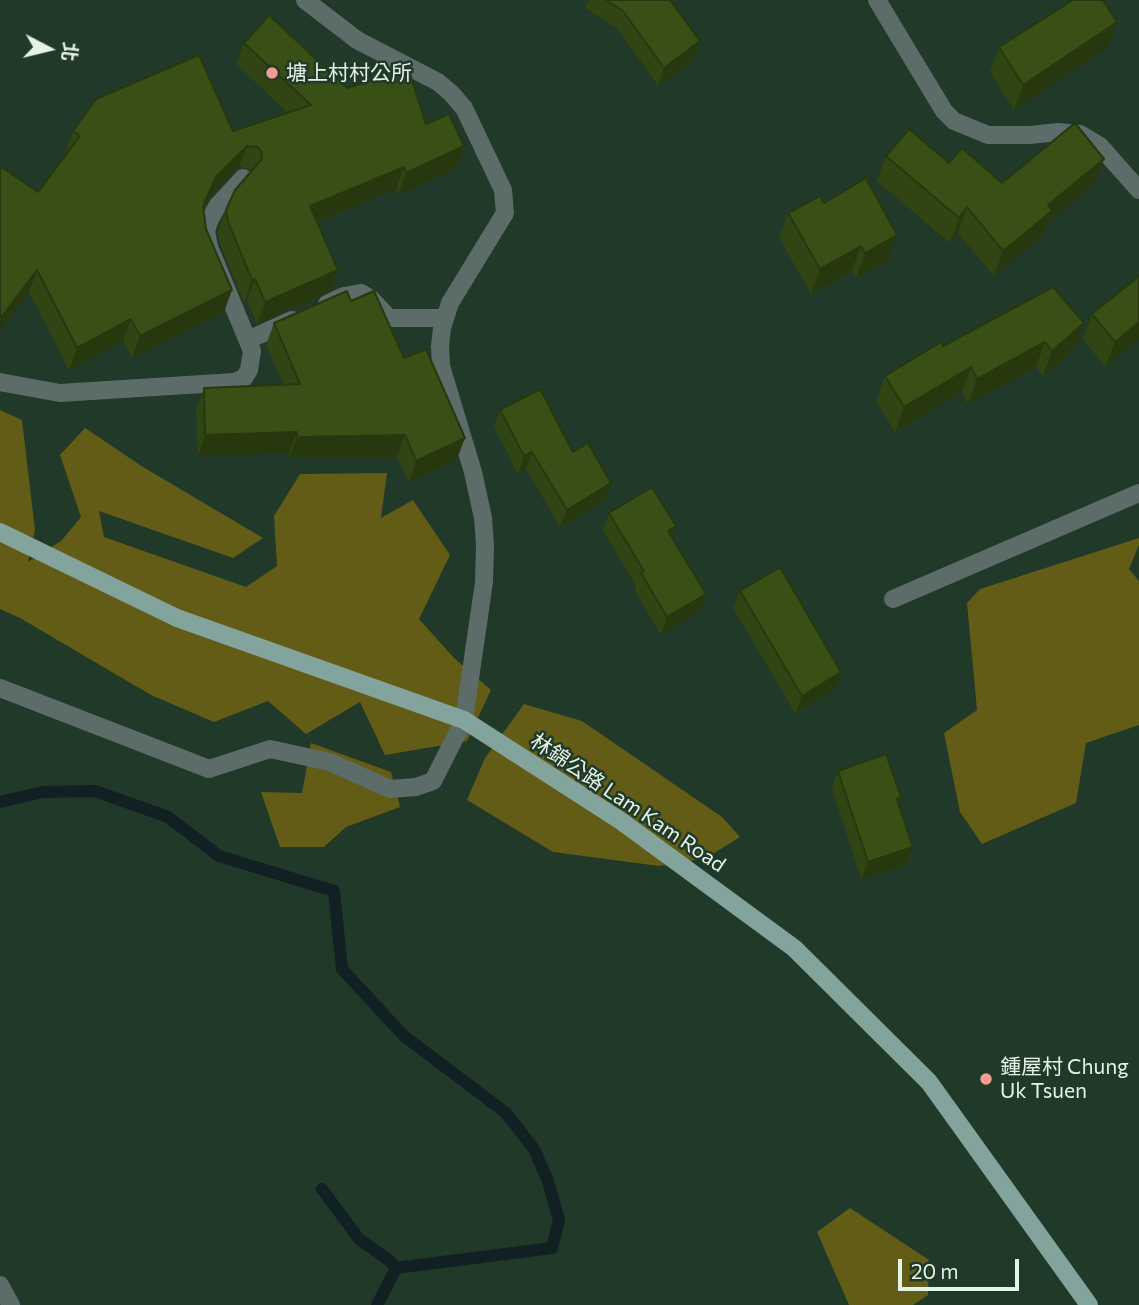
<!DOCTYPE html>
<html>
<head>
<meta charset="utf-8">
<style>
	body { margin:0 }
	#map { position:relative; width:1139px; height:1305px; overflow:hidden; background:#203929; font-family:Commissioner,"Noto Sans TC",sans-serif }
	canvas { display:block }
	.north { position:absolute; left:14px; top:14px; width:70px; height:70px; -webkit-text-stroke:5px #203929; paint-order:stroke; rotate:97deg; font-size:19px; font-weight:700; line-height:28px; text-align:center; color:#e4f3e8 }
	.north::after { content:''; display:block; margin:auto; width:24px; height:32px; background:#e4f3e8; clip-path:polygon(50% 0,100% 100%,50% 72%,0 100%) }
	.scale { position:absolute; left:898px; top:1259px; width:121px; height:32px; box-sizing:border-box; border:4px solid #e4f3e8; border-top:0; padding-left:9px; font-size:21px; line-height:24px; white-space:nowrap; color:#e4f3e8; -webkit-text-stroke:5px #203929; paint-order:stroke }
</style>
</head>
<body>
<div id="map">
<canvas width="1139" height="1305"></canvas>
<div class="north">北</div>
<div class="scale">20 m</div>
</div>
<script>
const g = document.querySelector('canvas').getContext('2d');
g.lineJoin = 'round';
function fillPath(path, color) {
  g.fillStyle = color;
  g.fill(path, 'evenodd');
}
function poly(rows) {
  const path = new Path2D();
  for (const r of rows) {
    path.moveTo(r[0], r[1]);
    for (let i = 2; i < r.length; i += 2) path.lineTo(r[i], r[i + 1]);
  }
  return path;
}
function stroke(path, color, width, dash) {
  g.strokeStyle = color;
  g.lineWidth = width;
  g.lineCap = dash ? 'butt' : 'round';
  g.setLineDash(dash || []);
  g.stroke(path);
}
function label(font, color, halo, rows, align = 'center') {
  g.font = font + ' Commissioner,"Noto Sans TC",sans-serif';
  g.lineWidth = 5;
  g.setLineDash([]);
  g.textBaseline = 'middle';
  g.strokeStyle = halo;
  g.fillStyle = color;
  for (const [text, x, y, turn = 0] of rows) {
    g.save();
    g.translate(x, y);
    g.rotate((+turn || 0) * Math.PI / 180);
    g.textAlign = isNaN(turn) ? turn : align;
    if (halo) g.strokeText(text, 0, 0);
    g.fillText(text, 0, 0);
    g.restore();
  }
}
const forest = poly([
	[0,410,22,420,35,530,28,562,61,541,81,517,60,455,85,428,143,467,263,538,233,558,99,511,104,537,246,587,277,566,274,516,300,474,387,473,381,518,413,500,450,555,419,619,454,658,491,690,467,741,385,755,360,702,306,734,268,701,214,722,151,695,20,618,0,609],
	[1139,538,1139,545,1129,569,1139,581,1139,725,1086,743,1076,803,982,844,960,812,944,733,977,710,967,603,980,589],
	[524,704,582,721,722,817,740,837,706,858,659,866,553,852,467,800,485,758],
	[311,743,391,772,400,807,346,827,324,847,280,847,261,792,302,793],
	[850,1208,929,1260,928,1295,913,1305,849,1305,817,1232]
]);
const stream = poly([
	[0,802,43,792,95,791,168,817,219,856,334,891,342,969,404,1036,506,1113,534,1149,548,1181,559,1220,552,1248,396,1268,377,1305],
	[322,1189,359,1239,390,1261,396,1268]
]);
const minor = poly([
	[877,0,944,111,954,121,988,135,1030,135,1058,132,1080,134,1100,146,1139,190],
	[327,304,344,296,361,293,371,299,389,318,445,318],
	[248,340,292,320],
	[0,382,60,393,234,382,244,378,249,370,252,351,209,247,206,231,210,219,218,205,243,178],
	[893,599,1139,493],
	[0,688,209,769,270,749,330,762,390,789,416,787,433,781,464,720,484,582,485,545,483,518,473,472,441,366,440,346,442,328,450,303,505,213,503,190,464,108,451,93,438,82,357,40,305,0],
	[0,1285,11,1305]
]);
const major = poly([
	[0,532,177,618,464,720,621,821,794,948,929,1082,1089,1305]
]);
const wall = poly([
	[589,0,670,0,700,41,694,59,658,86,617,28,585,8],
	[244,43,426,124,464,146,456,168,398,195,396,189,317,222,330,292,257,324,247,300,244,302,220,244,218,232,226,210,251,171,250,169,239,167,208,199,204,210,206,229,224,312,132,358,123,341,69,370,29,292,0,330,0,166,38,192,67,154,65,153,73,131,233,131,288,113,236,64],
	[999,47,1108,47,1014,110,990,72],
	[886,156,949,163,1002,183,1095,184,1047,223,1043,236,994,276,958,233,950,243,877,181],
	[824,203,888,260,856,278,852,271,811,294,779,238,788,213],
	[1139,276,1139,340,1105,367,1083,339,1092,314],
	[351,301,404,358,457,459,409,482,397,457,289,458,289,453,198,456,196,410,204,388,284,385,266,345,274,323],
	[1084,323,1075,348,1043,376,1036,367,968,404,962,392,895,432,876,401,885,376,943,346],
	[500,410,573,452,611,483,605,500,560,527,526,469,518,474,494,427],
	[609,513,672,537,700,611,661,635,635,591,636,586,603,530],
	[740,591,835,690,795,713,733,608],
	[838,771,898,805,913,847,906,864,861,879,832,788]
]);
const shadedWall = poly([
	[1117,22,1108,47,1014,110,1023,85],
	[700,41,694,59,658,86,664,68],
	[247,146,239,167,208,199,195,228,203,206,216,177],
	[464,146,456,168,398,195,406,173],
	[1104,159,1095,184,1047,223,1043,236,994,276,1003,251,1048,205],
	[404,167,396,189,302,228,310,206],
	[967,207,958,233,950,243,959,218],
	[897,235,888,260,856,278,865,253],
	[861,246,852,271,811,294,820,269],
	[37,270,29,292,0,330,0,319],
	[338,270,330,292,257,324,265,302],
	[255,279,247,300,244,302,252,280],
	[232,290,224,312,132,358,140,336],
	[131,319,123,341,69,370,77,348],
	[1139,322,1139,340,1105,367,1115,342],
	[1084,323,1075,348,1043,376,1052,351],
	[1045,342,1036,367,968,404,977,379],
	[971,367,962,392,895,432,904,407],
	[297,432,289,453,198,456,205,435],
	[405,435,397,457,289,458,297,437],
	[465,438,457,459,409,482,416,461],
	[532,452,526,469,518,474,524,456],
	[611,483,605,500,560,527,567,510],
	[676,526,669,544,668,531],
	[706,594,700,611,661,635,667,617],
	[841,672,835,690,795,713,802,696],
	[913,847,906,864,861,879,868,862]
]);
const building = poly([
	[606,0,670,0,700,41,664,68,623,11,606,0],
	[1073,0,1103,0,1117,22,1023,85,999,47,1073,0],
	[269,15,347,88,408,68,426,124,449,114,464,146,406,173,404,167,310,206,338,270,265,302,255,279,252,280,228,222,226,210,235,190,262,159,262,153,258,147,247,146,216,177,203,206,206,229,232,290,140,336,131,319,77,348,37,270,0,319,0,166,38,192,80,136,73,131,96,99,199,55,233,131,311,105,244,43,269,15],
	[1075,123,1104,159,1048,205,1052,211,1003,251,967,207,959,218,886,156,909,129,949,163,962,148,1002,183,1075,123],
	[866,178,897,235,865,253,861,246,820,269,788,213,820,196,824,203,866,178],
	[1139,276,1139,322,1115,342,1092,314,1139,276],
	[1053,287,1084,323,1052,351,1045,342,977,379,971,367,904,407,885,376,941,342,943,346,1053,287],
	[347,291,351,301,374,291,404,358,426,349,465,438,416,461,405,435,297,437,297,432,205,435,204,388,300,384,274,323,347,291],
	[540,389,573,452,588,443,611,483,567,510,532,452,524,456,500,410,540,389],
	[652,487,676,526,668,531,706,594,667,617,641,573,644,571,609,513,652,487],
	[780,567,841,672,802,696,740,591,780,567],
	[886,754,901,797,897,799,913,847,868,862,838,771,886,754]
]);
const markers = [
	[272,73,7,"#f59c93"],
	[986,1079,7,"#f59c93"]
];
const poiNames = [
	["塘上村村公所",286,73],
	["鍾屋村 Chung",1000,1067],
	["Uk Tsuen",1000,1091]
];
const streetNames = [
	["林錦公路 Lam Kam Road",628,803,34]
];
fillPath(forest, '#635c16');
stroke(stream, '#112123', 12);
stroke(minor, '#5c6c68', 18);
stroke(major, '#83a49c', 18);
fillPath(wall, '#304513');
fillPath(shadedWall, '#27380f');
fillPath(building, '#385016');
stroke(building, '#27380f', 2);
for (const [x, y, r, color] of markers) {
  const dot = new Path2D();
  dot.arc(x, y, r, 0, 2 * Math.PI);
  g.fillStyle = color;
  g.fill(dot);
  stroke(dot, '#203929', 2.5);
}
label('21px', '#e4f3e8', '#203929', poiNames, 'left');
label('21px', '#e4f3e8', '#203929', streetNames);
</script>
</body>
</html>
